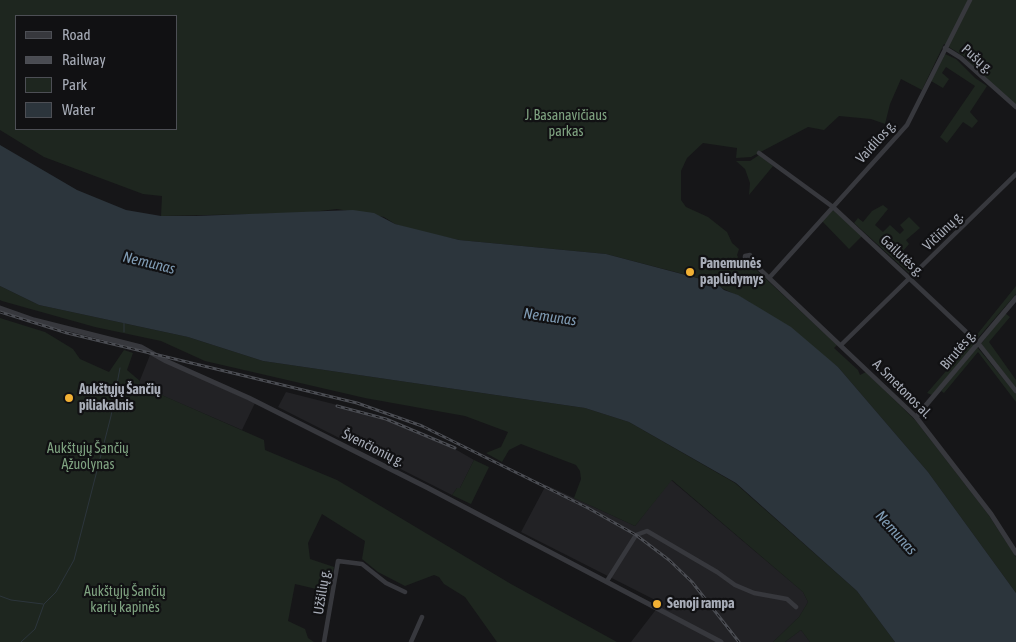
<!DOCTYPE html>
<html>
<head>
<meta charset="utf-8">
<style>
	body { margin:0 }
	#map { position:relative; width:1016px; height:642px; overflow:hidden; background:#161618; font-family:"Asap Condensed",sans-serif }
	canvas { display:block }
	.legend { position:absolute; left:15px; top:15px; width:162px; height:115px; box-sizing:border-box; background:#111113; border:1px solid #4d4f55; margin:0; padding:6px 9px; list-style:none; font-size:15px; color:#a8adb8 }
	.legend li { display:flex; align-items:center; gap:10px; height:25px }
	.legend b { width:25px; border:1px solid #4d4f55 }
</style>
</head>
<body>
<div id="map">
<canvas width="1016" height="642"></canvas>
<ul class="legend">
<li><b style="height:6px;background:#37383d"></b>Road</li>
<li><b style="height:6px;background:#4a4c52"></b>Railway</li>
<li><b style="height:14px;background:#1e261f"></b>Park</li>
<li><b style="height:14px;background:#2c353c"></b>Water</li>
</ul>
</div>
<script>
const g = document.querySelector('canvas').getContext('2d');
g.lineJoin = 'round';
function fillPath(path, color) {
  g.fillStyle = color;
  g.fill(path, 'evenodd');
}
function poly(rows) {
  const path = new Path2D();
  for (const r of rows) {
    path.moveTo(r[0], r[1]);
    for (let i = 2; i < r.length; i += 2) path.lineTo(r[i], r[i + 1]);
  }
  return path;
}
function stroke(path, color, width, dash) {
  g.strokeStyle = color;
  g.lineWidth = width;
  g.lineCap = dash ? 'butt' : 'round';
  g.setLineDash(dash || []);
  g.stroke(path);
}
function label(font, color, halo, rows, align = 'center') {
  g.font = font + ' "Asap Condensed",sans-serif';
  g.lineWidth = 4.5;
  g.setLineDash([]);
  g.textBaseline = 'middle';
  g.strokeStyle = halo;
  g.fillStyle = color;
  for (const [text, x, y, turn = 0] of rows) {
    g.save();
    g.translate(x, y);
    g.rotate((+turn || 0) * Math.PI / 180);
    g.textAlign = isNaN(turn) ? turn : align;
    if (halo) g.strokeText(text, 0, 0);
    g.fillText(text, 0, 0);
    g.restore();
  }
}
const built = poly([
	[150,355,255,403,242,430,138,385],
	[286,392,377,415,448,445,474,460,460,488,457,488,452,495,278,407],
	[671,480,803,592,808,602,799,617,773,642,631,642,661,603,521,532,546,485,635,526],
	[801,630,810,642,785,642]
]);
const green = poly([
	[0,0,1016,0,1016,105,984,78,965,57,944,44,922,90,901,79,890,104,885,124,871,119,839,116,824,130,808,127,751,157,736,158,737,148,703,143,687,158,681,171,681,200,686,207,708,217,727,232,732,243,739,249,737,255,741,264,751,270,753,267,837,345,834,348,858,370,860,375,866,372,916,421,988,514,1016,557,1016,593,928,472,838,367,748,301,706,280,606,254,459,240,417,231,395,224,384,217,337,209,303,213,161,216,162,196,143,194,44,157,0,130],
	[16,16,176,16,176,129,16,129],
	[945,54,956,59,975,78,987,86,970,112,978,121,972,128,963,122,947,143,940,137,975,86,946,67,942,73,949,79,943,88,931,81],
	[759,155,773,166,749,195,750,183,745,169,736,161,750,161],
	[883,205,888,209,875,225,883,232,890,225,900,234,904,230,900,225,909,217,920,228,906,240,909,244,898,257,913,272,910,274,854,223,858,218,863,222,872,211],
	[833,210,862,236,849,249,822,221],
	[0,286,39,305,188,337,263,361,585,408,629,422,735,483,857,591,895,642,810,642,801,630,785,642,773,642,799,617,808,602,803,592,672,480,635,526,574,498,581,479,580,471,576,465,521,444,509,450,502,462,486,453,501,447,508,432,465,416,365,398,205,361,161,341,95,327,2,301,0,300],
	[1016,286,1016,294,977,339,975,337],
	[1005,313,1010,317,989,342,1016,380,1016,388,981,344],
	[0,318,45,332,73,349,80,359,109,372,124,350,133,353,127,370,140,381,139,385,264,440,265,450,337,480,511,584,617,642,497,642,465,597,444,584,439,577,434,575,405,586,378,572,362,559,365,541,322,514,308,543,310,559,334,567,329,592,295,584,288,621,305,629,308,638,314,642,0,642],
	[973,340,975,344,932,395,927,393],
	[977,347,1016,394,1016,402,978,352,944,393,941,391],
	[474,460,489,467,471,504,452,495,457,488,460,488]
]);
const water = poly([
	[0,145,77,190,126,210,161,216,196,216,353,210,374,213,395,224,459,240,606,254,716,283,724,290,738,295,791,327,838,367,928,472,1016,593,1016,642,895,642,857,591,736,483,629,422,585,408,263,361,188,337,39,305,0,286]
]);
const stream = poly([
	[124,332,124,323],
	[0,596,11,600,43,604],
	[21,642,35,629,44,604,56,592,74,560,111,416,120,368]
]);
const minor = poly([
	[945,48,961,58,1016,107],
	[759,153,833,207,910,279,978,343,1016,391],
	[750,260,745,261,745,256,750,255,750,260,916,417],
	[769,278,907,125,970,0],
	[841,345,1016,174],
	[607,581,636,535,647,531,717,572,735,585,754,593,787,599,796,607],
	[324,642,338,561,362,564,386,583,405,592],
	[411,642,422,617]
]);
const tertiary = poly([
	[1016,298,916,417,991,514,1016,553],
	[0,308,34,320,141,347,166,361,249,398,428,488,721,642]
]);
const rail = poly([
	[0,312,67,333,357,403,422,426,588,508,636,535,669,560,692,582,739,642],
	[337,406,386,419,455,448]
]);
const markers = [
	[690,272,5,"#f2b134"],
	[69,398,5,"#f2b134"],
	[657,604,5,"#f2b134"]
];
const streetNames = [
	["Pušų g.",977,59,41],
	["Vaidilos g.",876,142,-48],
	["Vičiūnų g.",943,231,-44],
	["Gailutės g.",902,256,43],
	["Birutės g.",958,350,-50],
	["A. Smetonos al.",902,389,45],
	["Švenčionių g.",373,448,26],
	["Užšilių g.",322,592,-81]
];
const parkNames = [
	["J. Basanavičiaus",566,116],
	["parkas",566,132],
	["Aukštųjų Šančių",88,449],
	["Ąžuolynas",88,465],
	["Aukštųjų Šančių",125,592],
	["karių kapinės",125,608]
];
const poiNames = [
	["Panemunės",700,264],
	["paplūdymys",700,280],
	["Aukštųjų Šančių",79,390],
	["piliakalnis",79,406],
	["Senoji rampa",667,604]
];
const waterNames = [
	["Nemunas",149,263,14],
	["Nemunas",550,317,8],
	["Nemunas",896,533,48]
];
fillPath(built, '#222225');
fillPath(green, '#1e261f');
fillPath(water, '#2c353c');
stroke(stream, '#2c353c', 1);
stroke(minor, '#37383d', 4.5);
stroke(tertiary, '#37383d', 5);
stroke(rail, '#4a4c52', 3);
stroke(rail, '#111113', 1, [4]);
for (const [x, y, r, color] of markers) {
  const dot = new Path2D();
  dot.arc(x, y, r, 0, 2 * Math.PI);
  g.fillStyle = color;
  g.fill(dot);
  stroke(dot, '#111113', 2);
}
label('14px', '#a8adb8', '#111113', streetNames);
label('14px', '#7fa381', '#111113', parkNames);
label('bold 14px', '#a8adb8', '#111113', poiNames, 'left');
label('italic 15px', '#7f9bb3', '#111113', waterNames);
</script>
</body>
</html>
